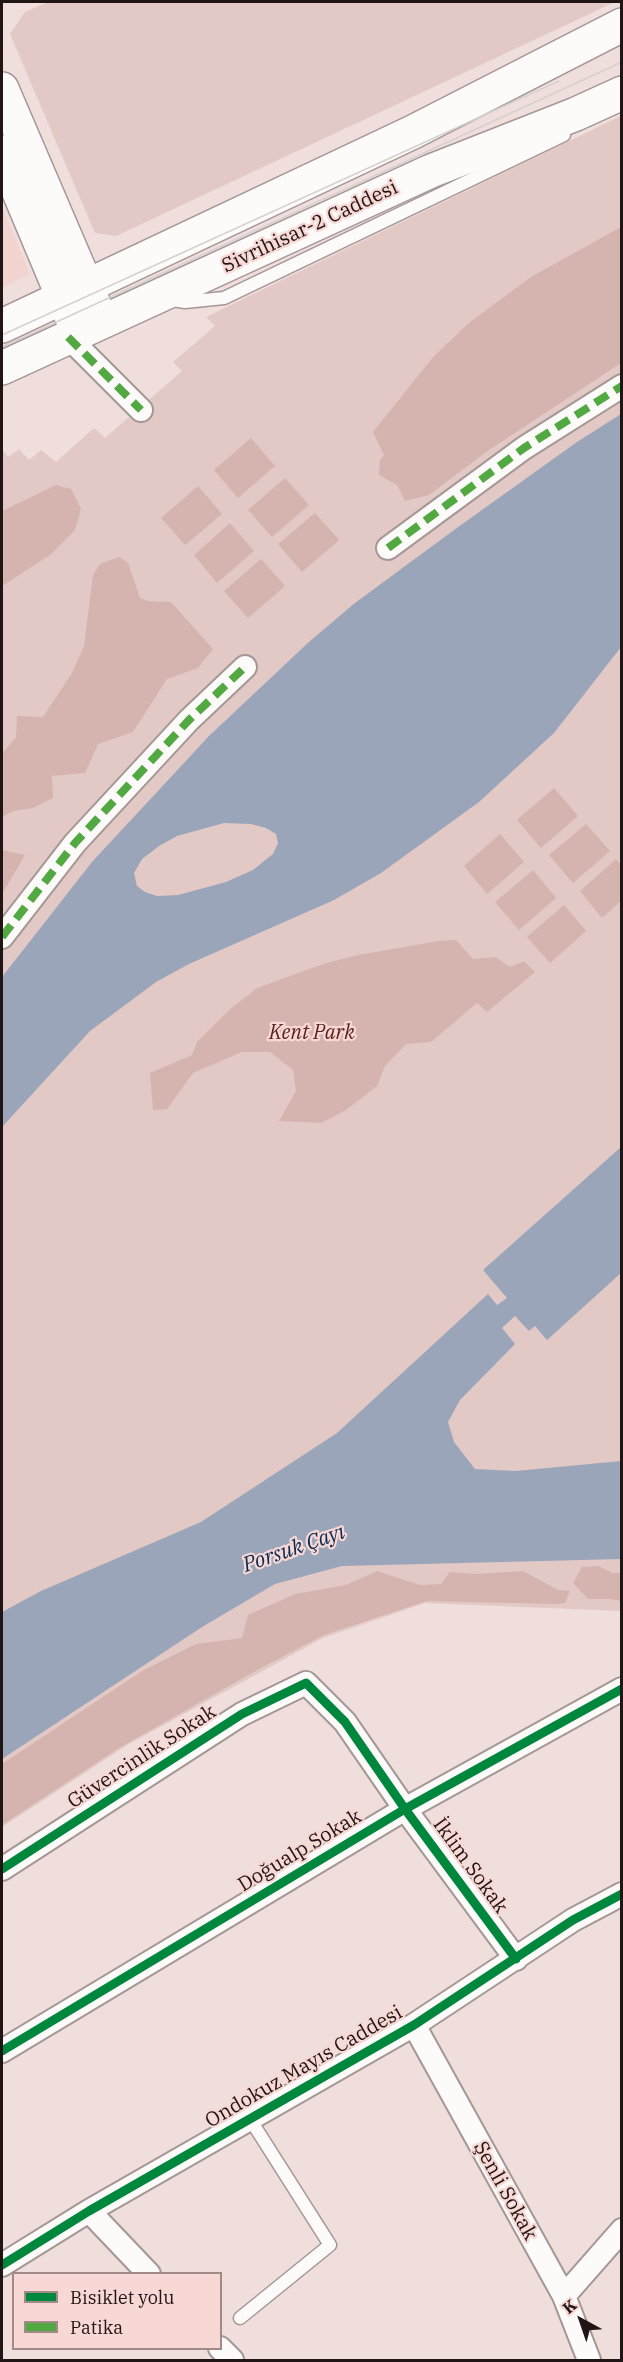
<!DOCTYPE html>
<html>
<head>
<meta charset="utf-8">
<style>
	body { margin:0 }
	#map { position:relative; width:623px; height:2362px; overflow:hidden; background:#efdedc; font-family:"IBM Plex Serif",serif }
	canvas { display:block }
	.frame { position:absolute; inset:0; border:3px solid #201514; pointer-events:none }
	.legend { position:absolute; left:12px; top:2272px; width:210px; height:78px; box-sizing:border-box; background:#f7d8d4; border:2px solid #a18a87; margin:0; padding:8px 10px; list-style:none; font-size:18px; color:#201514 }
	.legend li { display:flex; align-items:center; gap:12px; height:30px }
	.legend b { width:30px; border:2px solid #a18a87 }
	.north { position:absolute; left:551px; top:2290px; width:60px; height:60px; -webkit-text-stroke:4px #f7d8d4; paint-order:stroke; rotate:320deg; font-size:16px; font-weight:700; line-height:24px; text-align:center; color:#201514 }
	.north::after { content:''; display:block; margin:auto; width:21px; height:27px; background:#201514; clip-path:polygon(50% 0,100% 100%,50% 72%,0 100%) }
</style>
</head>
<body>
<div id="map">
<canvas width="623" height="2362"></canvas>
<div class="frame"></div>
<ul class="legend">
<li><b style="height:8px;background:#00873e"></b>Bisiklet yolu</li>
<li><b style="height:8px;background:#52a942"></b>Patika</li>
</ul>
<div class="north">K</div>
</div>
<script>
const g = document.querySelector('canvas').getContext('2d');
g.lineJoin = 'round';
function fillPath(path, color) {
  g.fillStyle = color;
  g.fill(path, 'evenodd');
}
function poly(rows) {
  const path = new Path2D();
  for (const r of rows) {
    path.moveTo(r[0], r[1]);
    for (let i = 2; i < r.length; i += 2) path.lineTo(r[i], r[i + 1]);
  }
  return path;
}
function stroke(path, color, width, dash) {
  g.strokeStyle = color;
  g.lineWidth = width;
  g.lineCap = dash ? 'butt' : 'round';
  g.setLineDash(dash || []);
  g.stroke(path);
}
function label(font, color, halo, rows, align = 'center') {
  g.font = font + ' "IBM Plex Serif",serif';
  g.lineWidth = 4.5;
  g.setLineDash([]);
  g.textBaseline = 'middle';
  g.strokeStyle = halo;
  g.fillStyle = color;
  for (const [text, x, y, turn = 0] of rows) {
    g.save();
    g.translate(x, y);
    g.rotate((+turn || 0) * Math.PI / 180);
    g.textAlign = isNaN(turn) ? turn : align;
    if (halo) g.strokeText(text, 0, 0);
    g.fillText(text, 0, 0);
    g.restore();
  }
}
const built = poly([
	[2,207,30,274,2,288]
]);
const green = poly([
	[48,2,615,2,116,236,95,233,10,34,25,12],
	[621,116,621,1611,425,1603,323,1638,129,1744,2,1827,2,449,8,457,19,449,29,460,41,450,56,462,94,428,105,438,182,371,173,362,215,326,206,317]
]);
const forest = poly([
	[621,227,621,363,489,450,429,495,405,501,397,485,379,475,380,460,384,455,373,432,434,356,470,322,531,277],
	[251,438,275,466,238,498,214,470],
	[285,478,309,505,272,537,248,510],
	[56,485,71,489,81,509,75,530,50,555,2,586,2,511],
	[198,486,222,514,185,545,161,518],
	[315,513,339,540,302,572,278,544],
	[230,523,254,551,217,583,194,555],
	[119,557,128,563,140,598,148,601,171,602,213,649,198,668,167,679,133,732,98,744,85,773,52,776,53,798,33,808,13,811,2,817,2,754,16,737,17,716,43,717,72,673,84,646,93,575,100,564],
	[261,559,285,586,248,618,224,591],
	[554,788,578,816,541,848,517,820],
	[586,824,610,851,573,883,549,855],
	[500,834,524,862,487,894,464,866],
	[2,850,25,855,2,894],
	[616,859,621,865,621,901,602,918,580,891],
	[533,870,556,898,519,930,495,902],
	[564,905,586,931,550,963,527,937],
	[456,940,473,959,495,957,510,967,524,961,535,972,487,1012,477,1003,431,1042,406,1044,385,1066,377,1086,346,1110,321,1123,279,1121,296,1091,293,1070,270,1052,242,1052,193,1073,167,1109,153,1110,150,1073,192,1055,197,1042,228,1011,257,988,326,963,358,955,439,941],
	[598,1566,613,1573,621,1573,621,1601,610,1599,588,1599,573,1583,582,1567],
	[377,1571,420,1585,441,1584,450,1572,477,1574,523,1571,558,1590,570,1591,565,1603,555,1604,427,1601,324,1635,259,1669,119,1748,2,1825,2,1764,142,1671,196,1644,242,1638,248,1615,295,1594,346,1585]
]);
const water = poly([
	[621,414,621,647,554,733,479,802,381,873,334,900,189,964,156,982,90,1031,2,1127,2,977,92,862,209,736,310,641,355,603,454,530,577,442],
	[224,823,251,824,266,828,276,834,278,843,273,854,253,870,226,882,178,895,157,896,145,892,137,886,134,873,142,859,159,846,177,836],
	[621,1147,621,1273,547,1340,535,1326,529,1331,515,1316,502,1328,515,1344,460,1400,448,1422,454,1442,475,1469,516,1471,621,1461,621,1559,342,1566,275,1584,202,1627,2,1759,2,1612,41,1591,201,1522,337,1433,488,1294,497,1305,507,1298,483,1270]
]);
const lane = poly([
	[172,300,185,302,224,298,564,135],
	[240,2318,330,2245,250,2119]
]);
const street = poly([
	[68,337,141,410],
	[388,548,524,448,622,386],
	[2,937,75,843,189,720,245,667],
	[2,1869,242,1714,306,1683,345,1722,405,1809,516,1959],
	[414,2025,564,2296,589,2360],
	[2,2051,405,1809,622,1689],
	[89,2211,149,2274],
	[2,2265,89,2211,414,2025,573,1920,622,1894],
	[564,2296,622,2230],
	[220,2348,232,2360]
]);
const secondary = poly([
	[2,89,95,306],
	[2,152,71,316],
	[2,326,413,132,622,25],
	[2,368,431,171,576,114,622,93]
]);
const tram = poly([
	[2,335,559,81],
	[2,347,622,62]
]);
const quiet = poly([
	[68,337,141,410],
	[388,548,524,448,622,386],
	[2,937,75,843,189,720,245,667]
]);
const cycleway = poly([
	[2,1869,242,1714,306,1683,345,1722,405,1809,516,1959],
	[2,2051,405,1809,622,1689],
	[2,2265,89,2211,414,2025,573,1920,622,1894]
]);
const streetNames = [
	["Sivrihisar-2 Caddesi",310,227,-25],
	["Güvercinlik Sokak",142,1757,-33],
	["Doğualp Sokak",300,1851,-31],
	["İklim Sokak",470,1866,54],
	["Ondokuz Mayıs Caddesi",304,2067,-30],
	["Şenli Sokak",505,2191,61]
];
const parkNames = [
	["Kent Park",312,1033]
];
const waterNames = [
	["Porsuk Çayı",294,1549,-19]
];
fillPath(built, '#f1d4d0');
fillPath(green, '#e2c9c5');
fillPath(forest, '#d5b4b0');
fillPath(water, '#9aa5ba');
stroke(lane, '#a49796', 15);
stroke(street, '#a49796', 26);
stroke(secondary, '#a49796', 36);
stroke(lane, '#fdfafa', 12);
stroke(street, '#fdfafa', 22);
stroke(secondary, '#fdfafa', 33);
stroke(tram, '#d6d1d0', 1.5);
stroke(quiet, '#52a942', 8, [15, 8]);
stroke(cycleway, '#00873e', 9);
label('20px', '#201514', '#f7d8d4', streetNames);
label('italic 20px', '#5a211d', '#f7d8d4', parkNames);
label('italic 21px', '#062a53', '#f7d8d4', waterNames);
</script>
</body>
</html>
